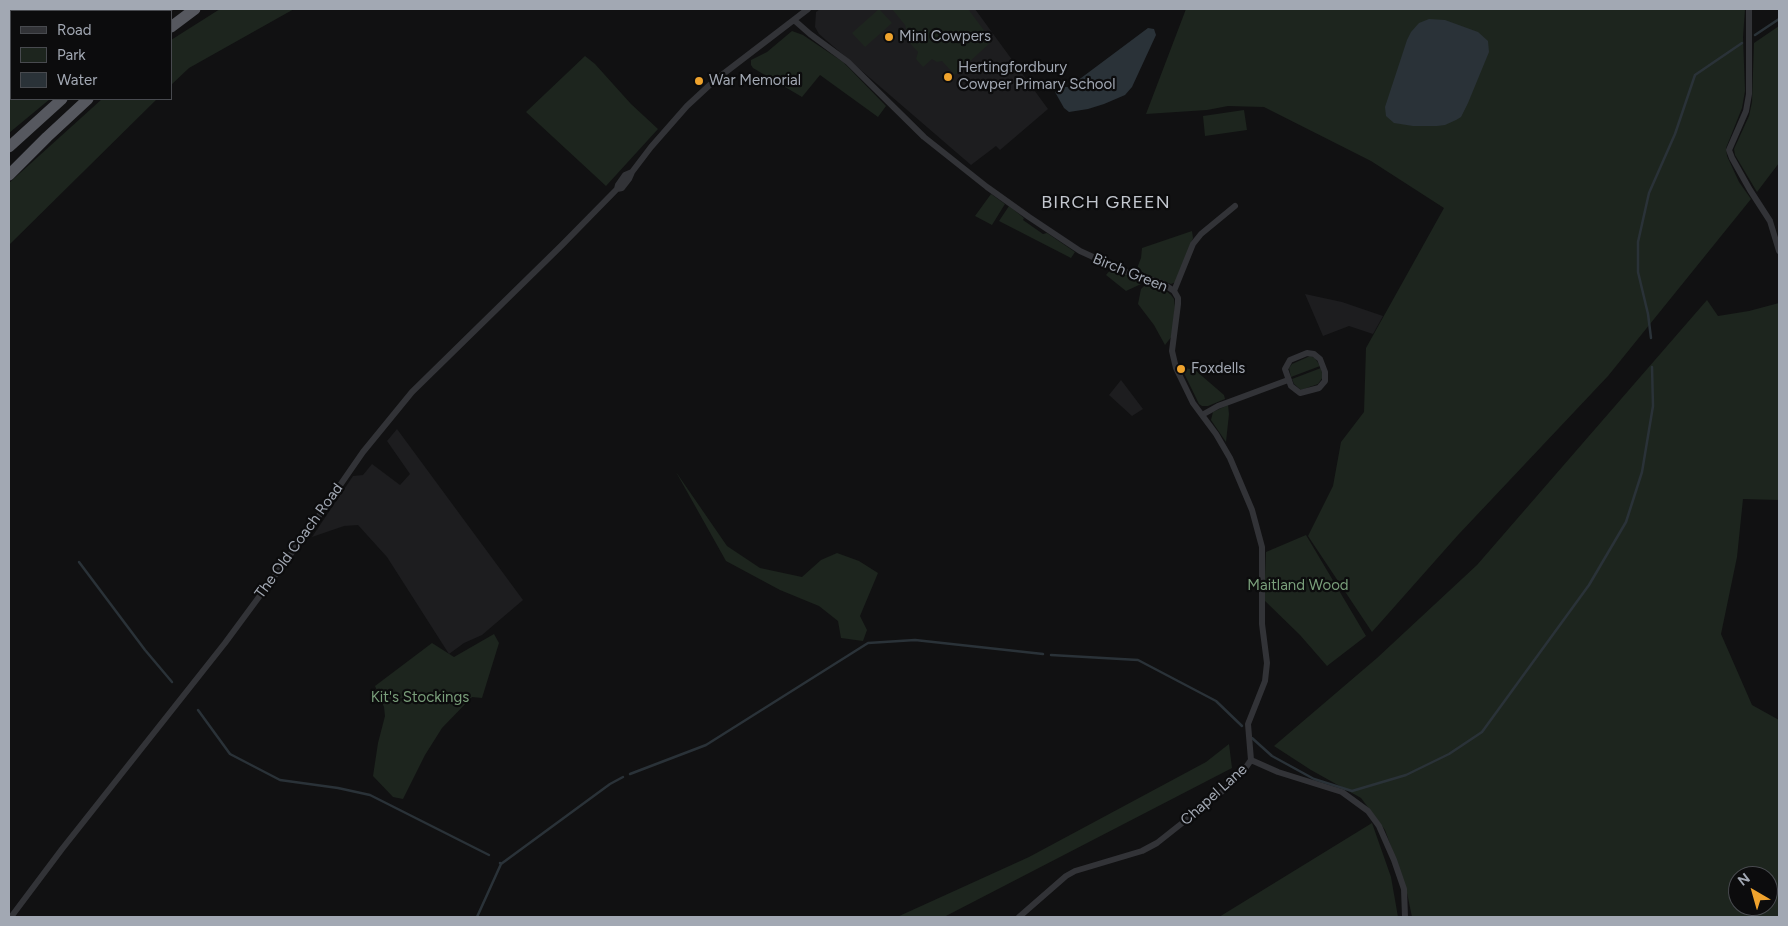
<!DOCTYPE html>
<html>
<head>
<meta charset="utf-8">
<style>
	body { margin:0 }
	#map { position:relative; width:1788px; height:926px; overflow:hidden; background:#111112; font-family:Figtree,sans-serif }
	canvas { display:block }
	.frame { position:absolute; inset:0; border:10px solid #a2a8b3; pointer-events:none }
	.legend { position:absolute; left:10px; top:10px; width:162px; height:90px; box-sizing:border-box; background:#0c0c0d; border:1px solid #484a4f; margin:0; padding:6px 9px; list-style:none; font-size:15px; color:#a2a8b3 }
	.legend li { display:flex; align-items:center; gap:10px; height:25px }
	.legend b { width:25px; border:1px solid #484a4f }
	.north { position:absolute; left:1728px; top:866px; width:50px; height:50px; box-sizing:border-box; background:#0c0c0d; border:1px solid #484a4f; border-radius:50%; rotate:322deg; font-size:14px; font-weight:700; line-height:20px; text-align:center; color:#a2a8b3 }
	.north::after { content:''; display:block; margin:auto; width:18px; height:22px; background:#efa32d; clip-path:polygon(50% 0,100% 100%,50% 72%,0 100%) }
</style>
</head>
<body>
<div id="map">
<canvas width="1788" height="926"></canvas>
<div class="frame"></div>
<ul class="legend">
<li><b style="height:6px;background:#323337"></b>Road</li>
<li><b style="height:14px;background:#1d251e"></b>Park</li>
<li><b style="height:14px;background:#2a3238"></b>Water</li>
</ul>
<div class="north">N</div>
</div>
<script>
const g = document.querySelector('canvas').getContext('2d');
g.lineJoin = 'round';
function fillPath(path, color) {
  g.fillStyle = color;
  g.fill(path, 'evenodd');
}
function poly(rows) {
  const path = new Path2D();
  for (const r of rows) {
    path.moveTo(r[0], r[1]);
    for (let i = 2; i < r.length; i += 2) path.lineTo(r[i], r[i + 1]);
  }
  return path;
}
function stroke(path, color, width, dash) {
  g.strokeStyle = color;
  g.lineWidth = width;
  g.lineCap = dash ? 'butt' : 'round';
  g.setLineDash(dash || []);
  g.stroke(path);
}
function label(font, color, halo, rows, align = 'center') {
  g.font = font + ' Figtree,sans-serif';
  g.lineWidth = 4.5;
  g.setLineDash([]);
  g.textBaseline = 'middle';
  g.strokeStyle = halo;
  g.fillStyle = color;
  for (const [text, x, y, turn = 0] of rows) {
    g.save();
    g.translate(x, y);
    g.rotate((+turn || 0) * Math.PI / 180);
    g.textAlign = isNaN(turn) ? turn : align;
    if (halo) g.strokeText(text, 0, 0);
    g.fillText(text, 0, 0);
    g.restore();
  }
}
const built = poly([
	[820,9,975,9,1048,109,1000,150,996,146,971,165,819,34,815,27,816,12],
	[1305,294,1342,302,1383,316,1373,334,1349,326,1323,336],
	[1121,380,1143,409,1132,416,1109,395],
	[397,429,523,600,482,635,464,643,449,654,387,557,358,525,344,526,312,537,353,476,363,475,372,464,400,485,410,474,387,441]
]);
const green = poly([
	[9,9,156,9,153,11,11,11,11,99,50,99,9,133],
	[220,9,294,9,189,68,171,85,171,40],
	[879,9,892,23,865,47,852,33],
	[892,9,968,9,992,41,955,75,942,61,937,62,932,59,923,67,916,59,918,52,909,42,905,25],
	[1186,9,1745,9,1743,37,1745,91,1742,108,1726,148,1727,156,1739,182,1751,199,1608,376,1458,535,1372,632,1308,536,1333,486,1341,442,1364,412,1366,348,1444,208,1371,161,1264,107,1228,106,1207,110,1146,114],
	[1779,26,1779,163,1757,192,1735,155,1734,149,1749,116,1752,102,1754,43],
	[792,31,803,35,843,62,851,70,886,106,878,117,820,75,802,97,753,68,751,65,751,60,767,52],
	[585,56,595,64,631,104,658,129,606,186,526,112],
	[102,99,157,99,9,245,9,183],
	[1244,110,1247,130,1205,136,1203,116],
	[991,194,1005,204,992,225,975,216],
	[1009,206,1024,218,1023,220,1043,234,1047,233,1075,252,1071,258,999,221],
	[1192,231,1193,238,1176,282,1171,284,1136,271,1141,258,1142,248],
	[1111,269,1142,280,1141,284,1126,291,1106,275],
	[1147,283,1162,288,1171,295,1174,299,1175,307,1172,336,1165,345,1154,325,1138,304,1141,289],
	[1707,300,1718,316,1749,311,1779,303,1779,500,1743,499,1737,557,1721,634,1752,705,1779,720,1779,917,1412,917,1406,888,1385,830,1361,798,1311,770,1274,746,1377,658,1477,565],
	[1738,876,1768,876,1768,906,1738,906],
	[1310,356,1315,358,1320,366,1291,377,1289,368,1292,364],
	[1185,368,1195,370,1224,395,1225,399,1208,406,1202,406,1199,404,1182,369],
	[1321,368,1323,377,1318,384,1301,390,1294,384,1292,379],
	[1228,405,1229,414,1226,442,1211,420,1213,412],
	[676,472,727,546,760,568,802,577,821,560,837,553,859,561,878,573,860,616,867,630,863,641,841,638,838,621,819,606,780,590,726,561],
	[1306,535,1366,636,1327,666,1300,635,1264,600,1266,552],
	[494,634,499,643,482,698,472,697,442,728,425,755,403,799,393,797,373,776,378,743,385,716,384,707,375,686,432,643,454,657],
	[1229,744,1232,768,944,917,897,917,1029,857,1206,762],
	[1372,823,1391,877,1398,917,1219,917]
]);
const water = poly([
	[1429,19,1445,20,1478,32,1488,41,1489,52,1468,103,1461,117,1456,120,1445,125,1437,126,1413,126,1394,123,1386,116,1385,107,1407,40,1411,32,1419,23],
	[1148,28,1154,29,1156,35,1132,87,1125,95,1104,104,1088,109,1069,112,1064,108,1055,92,1062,87,1069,87]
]);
const stream = poly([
	[1755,35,1779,19],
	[1651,338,1648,314,1638,272,1638,242,1649,193,1675,134,1695,75,1742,43],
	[79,562,145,650,172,682],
	[1051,655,1138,660,1216,701,1242,726],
	[198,710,230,754,280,780,338,788,370,795,489,855],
	[1252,738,1272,756,1314,779,1352,791,1406,775,1449,754,1482,732,1589,585,1626,522,1642,472,1653,406,1652,367],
	[630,774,706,745,868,643,915,640,1043,654],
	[500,863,501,864,610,784,623,777],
	[477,917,501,864]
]);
const minor = poly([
	[1749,9,1749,94,1746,111,1729,150,1732,158,1750,190,1770,221,1779,251],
	[794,20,810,34,848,62,924,137,987,187,1029,217,1080,251,1126,272,1162,283,1174,291,1178,298,1178,304,1172,351,1176,368,1193,403,1216,434,1230,458,1252,510,1262,547,1262,624,1267,663,1265,681,1248,724,1251,760],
	[617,189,618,185,625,175,632,172],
	[1174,291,1193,244,1201,234,1235,206],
	[1307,353,1314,354,1320,359,1325,372,1325,381,1319,388,1300,393,1291,386,1285,369,1290,360,1307,353],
	[1202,415,1218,406,1288,380],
	[1251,760,1278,772,1342,792,1368,811,1379,826,1394,860,1404,889,1405,917],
	[11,917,62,849,225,643,318,517,363,452,412,392,562,245,617,189,622,188,629,179,632,172,651,147,687,106,714,81,808,9],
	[1019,917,1066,876,1075,871,1142,851,1157,843,1229,786,1242,773,1251,760]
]);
const trunk = poly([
	[163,11,167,9],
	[171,27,195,9],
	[9,147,62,99],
	[9,175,47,137,88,99]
]);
const markers = [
	[889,37,5,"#efa32d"],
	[948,77,5,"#efa32d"],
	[699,81,5,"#efa32d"],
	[1181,369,5,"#efa32d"]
];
const poiNames = [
	["Mini Cowpers",899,37],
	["Hertingfordbury",958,68],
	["Cowper Primary School",958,85],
	["War Memorial",709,81],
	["Foxdells",1191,369]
];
const streetNames = [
	["Birch Green",1130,273,22],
	["The Old Coach Road",299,541,-54],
	["Chapel Lane",1214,795,-42]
];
const parkNames = [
	["Maitland Wood",1298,586],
	["Kit's Stockings",420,698]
];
const quarterNames = [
	["BIRCH GREEN",1106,203]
];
fillPath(built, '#1d1d1f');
fillPath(green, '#1d251e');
fillPath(water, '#2a3238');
stroke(stream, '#2a3238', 2.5);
stroke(minor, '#323337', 6);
stroke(trunk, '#56585f', 11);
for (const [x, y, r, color] of markers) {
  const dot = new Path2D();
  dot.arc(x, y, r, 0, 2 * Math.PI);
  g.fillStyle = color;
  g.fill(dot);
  stroke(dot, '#0c0c0d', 2);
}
label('15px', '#a2a8b3', '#0c0c0d', poiNames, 'left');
label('15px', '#a2a8b3', '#0c0c0d', streetNames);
label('15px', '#799e7a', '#0c0c0d', parkNames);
g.letterSpacing = '1px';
label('18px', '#c3c7cf', '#0c0c0d', quarterNames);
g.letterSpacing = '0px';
</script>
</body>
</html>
